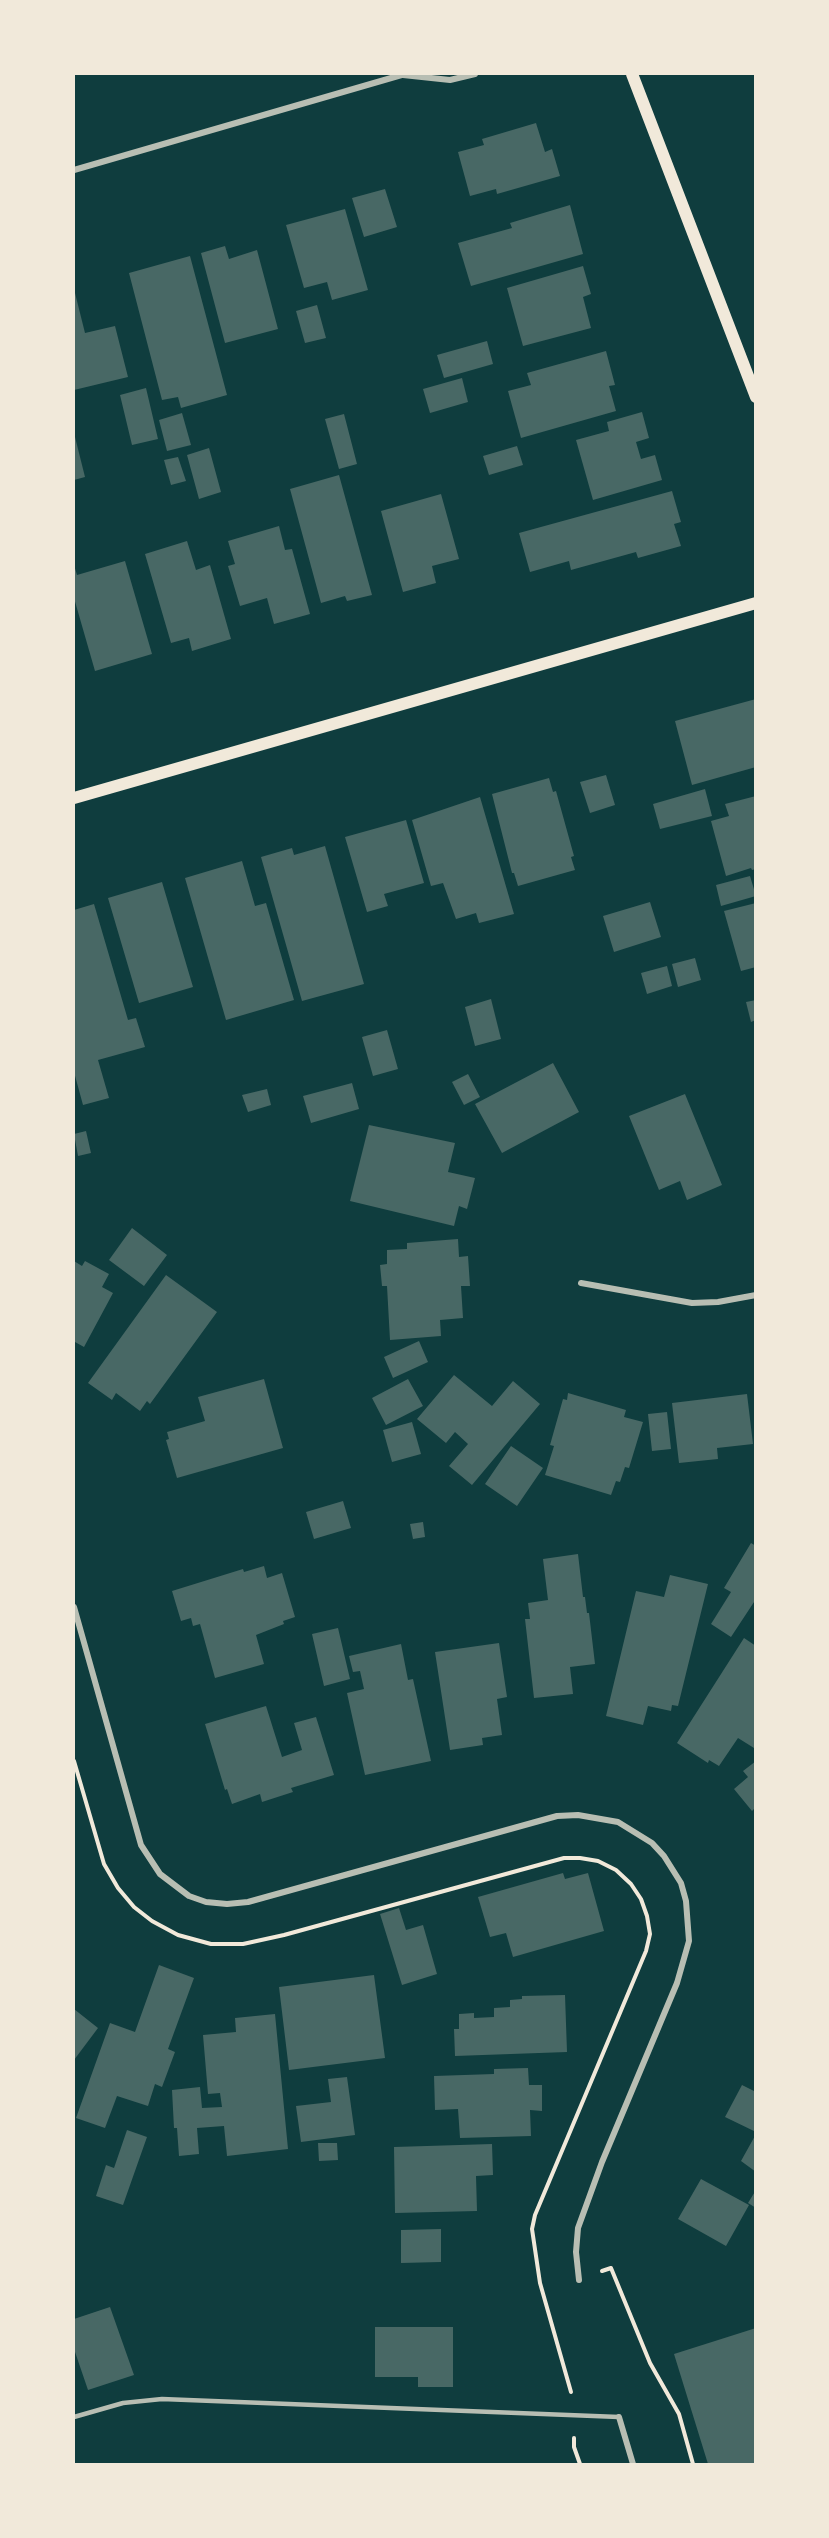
<!DOCTYPE html>
<html>
<head>
<meta charset="utf-8">
<style>
	body { margin:0 }
	#map { position:relative; width:829px; height:2538px; overflow:hidden; background:#0f3d3e; font-family:"Nunito Sans",sans-serif }
	canvas { display:block }
	.frame { position:absolute; inset:0; border:75px solid #f1e9da; pointer-events:none }
</style>
</head>
<body>
<div id="map">
<canvas width="829" height="2538"></canvas>
<div class="frame"></div>
</div>
<script>
const g = document.querySelector('canvas').getContext('2d');
g.lineJoin = 'round';
function fillPath(path, color) {
  g.fillStyle = color;
  g.fill(path, 'evenodd');
}
function poly(rows) {
  const path = new Path2D();
  for (const r of rows) {
    path.moveTo(r[0], r[1]);
    for (let i = 2; i < r.length; i += 2) path.lineTo(r[i], r[i + 1]);
  }
  return path;
}
function stroke(path, color, width, dash) {
  g.strokeStyle = color;
  g.lineWidth = width;
  g.lineCap = dash ? 'butt' : 'round';
  g.setLineDash(dash || []);
  g.stroke(path);
}
const building = poly([
	[536,123,545,152,552,149,560,176,497,194,496,189,470,196,458,152,484,145,482,139],
	[385,189,397,227,364,237,352,198],
	[570,205,583,254,471,286,458,243,512,228,510,223],
	[345,209,368,290,332,300,327,282,304,288,286,225],
	[225,246,229,259,257,250,278,329,225,343,201,253],
	[190,256,227,395,181,408,178,397,162,400,129,273],
	[583,266,591,294,583,297,591,328,523,346,507,288],
	[74,289,85,333,115,326,128,377,74,390],
	[317,305,326,338,305,343,296,311],
	[487,341,493,364,444,378,437,355],
	[606,351,615,385,609,386,616,411,521,438,508,391,531,385,527,373],
	[462,378,468,402,430,413,423,389],
	[146,388,158,439,132,445,120,395],
	[642,412,649,438,636,442,641,459,655,455,662,480,593,500,576,440,609,431,607,422],
	[182,413,191,445,167,451,159,420],
	[344,414,357,464,339,469,325,419],
	[74,433,85,477,74,480],
	[517,446,523,465,489,475,483,456],
	[209,448,221,492,199,499,187,455],
	[178,457,186,481,171,485,164,460],
	[339,475,372,595,347,601,345,596,321,603,290,489],
	[672,491,681,522,674,524,681,546,638,558,636,552,571,570,569,561,530,572,519,533],
	[441,494,459,559,432,566,436,583,403,592,381,511],
	[279,526,285,550,292,549,310,614,274,624,267,598,240,606,228,566,235,564,228,541],
	[187,541,196,570,210,565,231,639,192,651,189,638,171,643,145,554],
	[125,561,152,654,95,671,74,598,74,565,77,575],
	[756,699,756,767,692,785,675,721],
	[606,775,615,805,590,813,580,782],
	[549,778,553,792,556,791,574,856,571,857,575,870,518,886,514,873,512,873,492,794],
	[705,789,712,816,660,829,653,804],
	[756,796,756,869,752,870,751,868,726,876,711,821,729,816,725,804],
	[480,797,514,914,479,923,476,913,456,919,443,883,431,886,412,820],
	[406,820,424,883,384,894,388,906,367,912,345,837],
	[325,846,364,984,302,1001,261,857,292,848,294,855],
	[242,861,255,906,266,903,294,1000,226,1020,185,878],
	[750,876,756,896,721,906,716,885],
	[162,882,193,987,139,1003,108,898],
	[650,902,661,937,614,952,603,916],
	[756,903,756,967,741,971,724,911],
	[94,904,128,1020,136,1018,145,1047,98,1060,109,1098,83,1105,74,1072,74,910],
	[695,958,701,980,678,987,672,964],
	[667,966,672,986,647,994,641,973],
	[491,999,501,1039,475,1046,465,1007],
	[756,1000,756,1020,751,1022,746,1002],
	[387,1030,398,1069,373,1076,362,1037],
	[553,1063,579,1112,502,1153,475,1104],
	[468,1074,480,1097,464,1105,452,1082],
	[352,1083,359,1109,311,1123,303,1096],
	[267,1089,271,1105,248,1112,242,1095],
	[685,1094,722,1185,687,1200,680,1181,659,1190,629,1116],
	[369,1125,455,1143,448,1172,475,1178,467,1209,459,1206,454,1226,350,1201],
	[86,1131,91,1153,78,1156,74,1134],
	[132,1228,167,1255,144,1286,109,1260],
	[458,1239,459,1257,468,1256,470,1286,461,1286,463,1318,440,1320,441,1336,390,1340,387,1286,382,1286,380,1265,387,1264,387,1250,407,1249,407,1243],
	[74,1261,82,1266,85,1261,109,1274,102,1287,113,1293,84,1347,75,1342,74,1346],
	[166,1275,217,1312,150,1404,147,1401,140,1411,116,1393,112,1400,88,1383],
	[419,1341,428,1362,393,1378,384,1357],
	[454,1375,492,1406,513,1381,540,1404,472,1485,449,1466,468,1444,455,1432,446,1443,417,1419],
	[264,1379,283,1448,177,1478,166,1440,169,1439,167,1432,205,1421,198,1397],
	[408,1379,423,1406,386,1425,372,1398],
	[568,1393,626,1410,624,1417,643,1422,629,1468,625,1467,620,1482,616,1481,611,1495,545,1475,554,1446,550,1445,563,1399,567,1400],
	[747,1394,753,1444,717,1448,718,1459,679,1463,672,1403],
	[667,1412,671,1449,652,1451,648,1414],
	[412,1422,421,1454,392,1462,383,1430],
	[511,1446,543,1468,517,1506,485,1484],
	[343,1501,351,1528,314,1539,306,1512],
	[423,1522,425,1537,413,1539,410,1524],
	[751,1543,756,1546,756,1599,731,1637,711,1624,731,1592,724,1588],
	[578,1554,583,1597,585,1597,587,1613,589,1613,595,1664,570,1667,573,1694,534,1698,525,1619,530,1619,528,1603,548,1600,543,1559],
	[264,1566,267,1578,282,1573,295,1617,283,1621,284,1624,256,1635,264,1664,215,1678,200,1624,193,1626,191,1618,181,1621,172,1591,243,1569,244,1572],
	[670,1575,708,1584,678,1706,672,1705,671,1711,648,1706,643,1725,606,1716,636,1591,664,1597],
	[338,1628,350,1679,324,1686,312,1634],
	[744,1638,756,1646,756,1745,754,1748,738,1738,719,1766,709,1760,708,1763,677,1743],
	[499,1643,507,1697,497,1699,502,1735,482,1738,483,1745,450,1750,435,1652],
	[401,1644,408,1680,413,1679,431,1761,365,1775,347,1693,364,1689,360,1671,353,1672,349,1656],
	[266,1706,282,1757,302,1750,294,1723,316,1717,334,1775,291,1788,293,1792,262,1802,260,1794,232,1804,227,1789,225,1790,205,1724],
	[756,1761,756,1807,752,1811,734,1789,748,1777,743,1771],
	[563,1873,565,1879,588,1873,604,1931,513,1957,506,1933,490,1937,478,1897],
	[399,1908,406,1930,423,1925,437,1974,402,1985,380,1914],
	[159,1965,194,1978,168,2049,175,2052,162,2087,155,2084,148,2106,117,2096,105,2128,76,2118,110,2023,135,2032],
	[374,1975,385,2058,289,2070,279,1987],
	[565,1995,567,2052,455,2056,454,2029,459,2029,459,2014,474,2013,474,2018,494,2017,494,2008,510,2007,510,2000,522,1999,522,1996],
	[74,2009,98,2028,74,2060],
	[275,2014,288,2149,227,2156,224,2126,197,2128,199,2154,179,2156,177,2128,174,2128,172,2090,200,2087,202,2108,222,2107,220,2093,208,2094,203,2035,236,2032,235,2018],
	[528,2068,529,2085,542,2085,542,2111,530,2110,531,2136,460,2138,458,2109,435,2110,434,2076,494,2074,494,2069],
	[347,2077,355,2135,301,2142,296,2106,331,2102,328,2079],
	[742,2085,756,2092,756,2132,725,2117],
	[127,2130,147,2137,123,2205,96,2196,106,2165,114,2168],
	[756,2134,756,2172,741,2161],
	[318,2143,337,2143,338,2160,319,2161],
	[492,2144,493,2175,476,2176,477,2211,395,2213,394,2147],
	[701,2179,749,2205,726,2246,678,2219],
	[756,2190,756,2208,748,2203],
	[441,2229,441,2262,401,2263,401,2230],
	[110,2307,134,2375,88,2390,74,2349,74,2319],
	[375,2327,453,2327,453,2387,418,2387,418,2377,375,2377],
	[756,2328,756,2464,708,2464,674,2354]
]);
const path = poly([
	[74,1761,104,1864,118,1888,134,1907,152,1921,178,1935,211,1944,243,1944,284,1935,564,1858,580,1858,598,1861,616,1870,631,1884,641,1899,647,1916,650,1934,646,1951,535,2215,532,2229,540,2283,571,2392],
	[602,2271,611,2268,650,2363,679,2414,693,2464],
	[574,2438,574,2447,580,2464]
]);
const service = poly([
	[74,2417,123,2403,162,2399,619,2417]
]);
const minor = poly([
	[403,75,450,80,475,74],
	[74,170,405,74],
	[581,1283,692,1303,718,1302,756,1295],
	[74,1607,141,1845,160,1874,189,1896,206,1902,227,1904,248,1902,557,1816,578,1815,618,1822,652,1843,664,1856,681,1883,686,1901,689,1941,677,1983,602,2162,578,2228,576,2252,579,2280],
	[619,2417,633,2464]
]);
const secondary = poly([
	[632,74,756,397],
	[74,798,756,603]
]);
fillPath(building, '#486865');
stroke(path, '#f1e9da', 4);
stroke(service, '#b8beb3', 4.5);
stroke(minor, '#b8beb3', 6);
stroke(secondary, '#f1e9da', 12);
</script>
</body>
</html>
